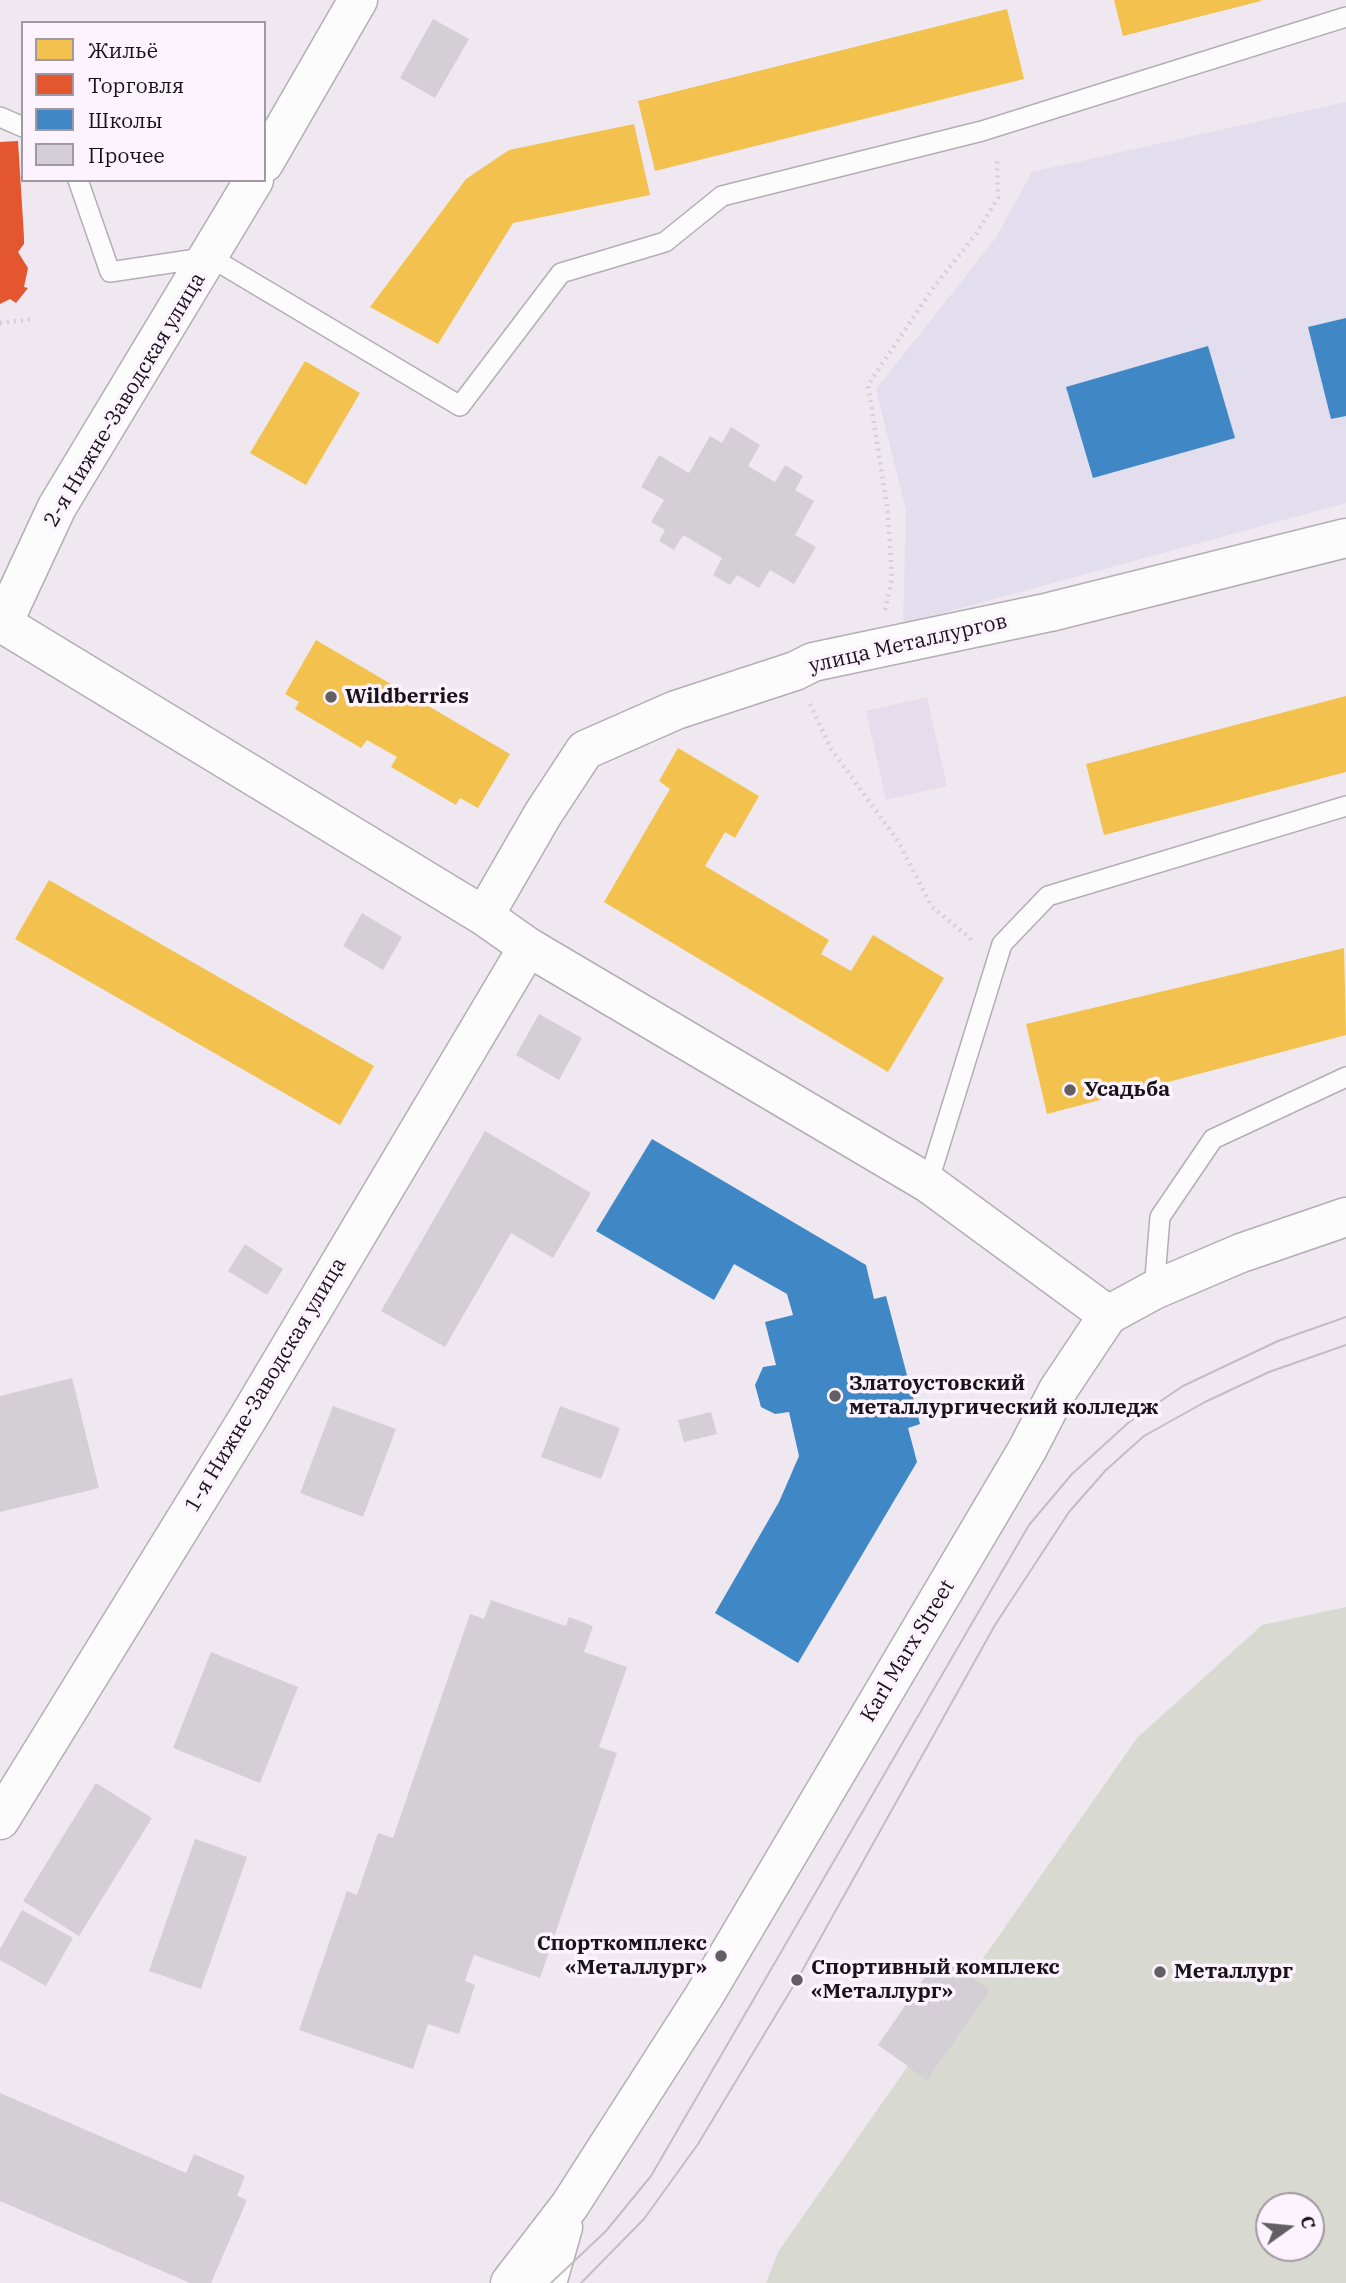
<!DOCTYPE html>
<html>
<head>
<meta charset="utf-8">
<style>
	body { margin:0 }
	#map { position:relative; width:1346px; height:2283px; overflow:hidden; background:#efe8f0; font-family:"IBM Plex Serif",serif }
	canvas { display:block }
	.legend { position:absolute; left:21px; top:21px; width:245px; height:161px; box-sizing:border-box; background:#fcf3ff; border:2px solid #a099a3; margin:0; padding:9px 12px; list-style:none; font-size:21px; color:#171318 }
	.legend li { display:flex; align-items:center; gap:14px; height:35px }
	.legend b { width:35px; border:2px solid #a099a3 }
	.north { position:absolute; left:1255px; top:2192px; width:70px; height:70px; box-sizing:border-box; background:#fcf3ff; border:2px solid #a099a3; border-radius:50%; rotate:75deg; font-size:19px; font-weight:700; line-height:28px; text-align:center; color:#171318 }
	.north::after { content:''; display:block; margin:auto; width:24px; height:32px; background:#635e64; clip-path:polygon(50% 0,100% 100%,50% 72%,0 100%) }
</style>
</head>
<body>
<div id="map">
<canvas width="1346" height="2283"></canvas>
<ul class="legend">
<li><b style="height:19px;background:#f2c14e"></b>Жильё</li>
<li><b style="height:19px;background:#e4572e"></b>Торговля</li>
<li><b style="height:19px;background:#3f88c5"></b>Школы</li>
<li><b style="height:19px;background:#d4cfd4"></b>Прочее</li>
</ul>
<div class="north">С</div>
</div>
<script>
const g = document.querySelector('canvas').getContext('2d');
g.lineJoin = 'round';
function fillPath(path, color) {
  g.fillStyle = color;
  g.fill(path, 'evenodd');
}
function poly(rows) {
  const path = new Path2D();
  for (const r of rows) {
    path.moveTo(r[0], r[1]);
    for (let i = 2; i < r.length; i += 2) path.lineTo(r[i], r[i + 1]);
  }
  return path;
}
function stroke(path, color, width, dash) {
  g.strokeStyle = color;
  g.lineWidth = width;
  g.lineCap = dash ? 'butt' : 'round';
  g.setLineDash(dash || []);
  g.stroke(path);
}
function label(font, color, halo, rows, align = 'center') {
  g.font = font + ' "IBM Plex Serif",serif';
  g.lineWidth = 7;
  g.setLineDash([]);
  g.textBaseline = 'middle';
  g.strokeStyle = halo;
  g.fillStyle = color;
  for (const [text, x, y, turn = 0] of rows) {
    g.save();
    g.translate(x, y);
    g.rotate((+turn || 0) * Math.PI / 180);
    g.textAlign = isNaN(turn) ? turn : align;
    if (halo) g.strokeText(text, 0, 0);
    g.fillText(text, 0, 0);
    g.restore();
  }
}
const built = poly([
	[927,697,947,786,886,800,866,711]
]);
const education = poly([
	[1346,102,1346,503,903,624,906,511,876,389,995,239,1032,172]
]);
const green = poly([
	[1346,1607,1346,2283,766,2283,778,2252,1137,1738,1262,1625],
	[1269,2206,1311,2206,1311,2248,1269,2248]
]);
const homes = poly([
	[1114,0,1261,0,1261,1,1123,36],
	[1007,9,1024,79,655,171,638,101],
	[634,124,650,195,513,223,438,344,370,307,466,179,509,150],
	[305,361,360,393,306,485,250,453],
	[316,640,510,754,478,808,460,798,456,805,391,767,397,757,367,740,361,748,295,709,299,702,285,694],
	[1346,696,1346,772,1104,835,1086,764],
	[678,748,759,796,735,838,725,832,705,866,829,940,821,954,851,971,873,935,944,978,888,1072,604,902,670,789,659,781],
	[49,880,374,1066,340,1125,15,939],
	[1344,948,1346,1035,1047,1114,1026,1024]
]);
const shops = poly([
	[18,141,24,237,24,244,18,252,28,268,24,287,28,288,16,303,10,299,0,304,0,142]
]);
const schools = poly([
	[1346,318,1346,416,1331,419,1308,327],
	[1208,346,1235,438,1093,478,1066,387],
	[652,1139,866,1265,874,1299,886,1296,920,1424,908,1428,917,1462,798,1663,715,1613,779,1502,799,1456,789,1412,775,1414,761,1407,755,1385,763,1367,776,1365,765,1322,793,1315,787,1294,734,1264,714,1300,596,1231]
]);
const building = poly([
	[433,19,469,39,435,98,400,78],
	[731,427,760,445,748,466,775,482,785,465,803,476,795,490,814,501,795,535,816,547,794,584,770,570,759,588,737,575,730,585,713,575,722,558,683,535,674,550,659,541,665,530,651,522,664,500,641,487,659,455,689,473,710,436,722,443],
	[362,913,402,937,383,970,343,946],
	[539,1014,582,1038,559,1080,516,1055],
	[485,1131,591,1193,553,1258,511,1233,445,1347,381,1311],
	[245,1244,283,1269,267,1295,228,1271],
	[72,1378,99,1488,0,1512,0,1396],
	[333,1406,396,1429,363,1517,300,1493],
	[560,1406,620,1428,601,1479,541,1457],
	[711,1412,717,1434,684,1442,678,1420],
	[491,1600,566,1626,569,1617,593,1626,584,1652,627,1667,599,1747,617,1753,540,1978,474,1955,465,1981,475,1985,459,2034,428,2024,413,2069,299,2030,347,1891,357,1895,378,1833,393,1838,470,1614,484,1619],
	[211,1652,298,1687,260,1783,173,1748],
	[96,1783,152,1818,79,1936,23,1901],
	[195,1839,247,1857,201,1989,149,1971],
	[22,1910,73,1938,46,1986,0,1960,0,1949],
	[940,1955,990,1990,927,2080,878,2045],
	[0,2093,186,2173,194,2154,245,2176,237,2196,247,2200,211,2283,190,2283,0,2201]
]);
const path = poly([
	[0,323,33,319],
	[885,610,892,579,888,513,868,385,933,288,976,234,998,198,997,161],
	[810,704,831,749,898,841,932,907,970,938,972,943]
]);
const lane = poly([
	[0,117,23,127],
	[78,180,110,272,210,257,460,406,561,273,665,242,722,196,982,131,1346,17],
	[928,1183,1002,944,1048,896,1346,806],
	[1154,1290,1160,1217,1213,1139,1346,1077]
]);
const street = poly([
	[484,916,543,814,585,750,676,710,795,671,813,662,1050,612,1346,538],
	[0,1820,248,1418,528,947]
]);
const secondary = poly([
	[264,163,358,0],
	[0,622,484,916,528,947,928,1183,1108,1315],
	[3,623,57,507,254,180],
	[510,2283,570,2205,704,1996,1027,1450,1058,1390,1108,1315,1154,1290,1241,1253,1346,1217],
	[547,2283,563,2227]
]);
const tram = poly([
	[551,2283,606,2231,651,2176,1029,1525,1072,1474,1128,1423,1183,1386,1278,1341,1346,1317],
	[581,2283,644,2219,698,2144,797,1980,995,1625,1069,1512,1106,1470,1144,1436,1205,1402,1269,1372,1346,1345]
]);
const markers = [
	[331,697,7,"#635e64"],
	[1070,1090,7,"#635e64"],
	[835,1396,7,"#635e64"],
	[721,1956,7,"#635e64"],
	[1160,1972,7,"#635e64"],
	[797,1980,7,"#635e64"]
];
const streetNames = [
	["2-я Нижне-Заводская улица",125,400,-59],
	["улица Металлургов",908,644,-13],
	["1-я Нижне-Заводская улица",266,1385,-59],
	["Karl Marx Street",908,1651,-59]
];
const poiNames = [
	["Wildberries",345,697],
	["Усадьба",1084,1090],
	["Златоустовский",849,1384],
	["металлургический колледж",849,1408],
	["Спорткомплекс",707,1944,"right"],
	["«Металлург»",707,1968,"right"],
	["Спортивный комплекс",811,1968],
	["«Металлург»",811,1992],
	["Металлург",1174,1972]
];
fillPath(built, '#e7dceb');
fillPath(education, '#e2deee');
fillPath(green, '#d8d9d0');
fillPath(homes, '#f2c14e');
fillPath(shops, '#e4572e');
fillPath(schools, '#3f88c5');
fillPath(building, '#d4cfd4');
stroke(lane, '#b3aeb4', 22);
stroke(street, '#b3aeb4', 41);
stroke(secondary, '#b3aeb4', 41);
stroke(path, '#d2d0d3', 4.5, [2, 5]);
stroke(lane, '#fdfcfd', 19);
stroke(street, '#fdfcfd', 38);
stroke(secondary, '#fdfcfd', 38);
stroke(tram, '#c0bec0', 2);
for (const [x, y, r, color] of markers) {
  const dot = new Path2D();
  dot.arc(x, y, r, 0, 2 * Math.PI);
  g.fillStyle = color;
  g.fill(dot);
  stroke(dot, '#fcf3ff', 2.5);
}
label('21px', '#171318', '#fcf3ff', streetNames);
label('bold 21px', '#171318', '#fcf3ff', poiNames, 'left');
</script>
</body>
</html>
